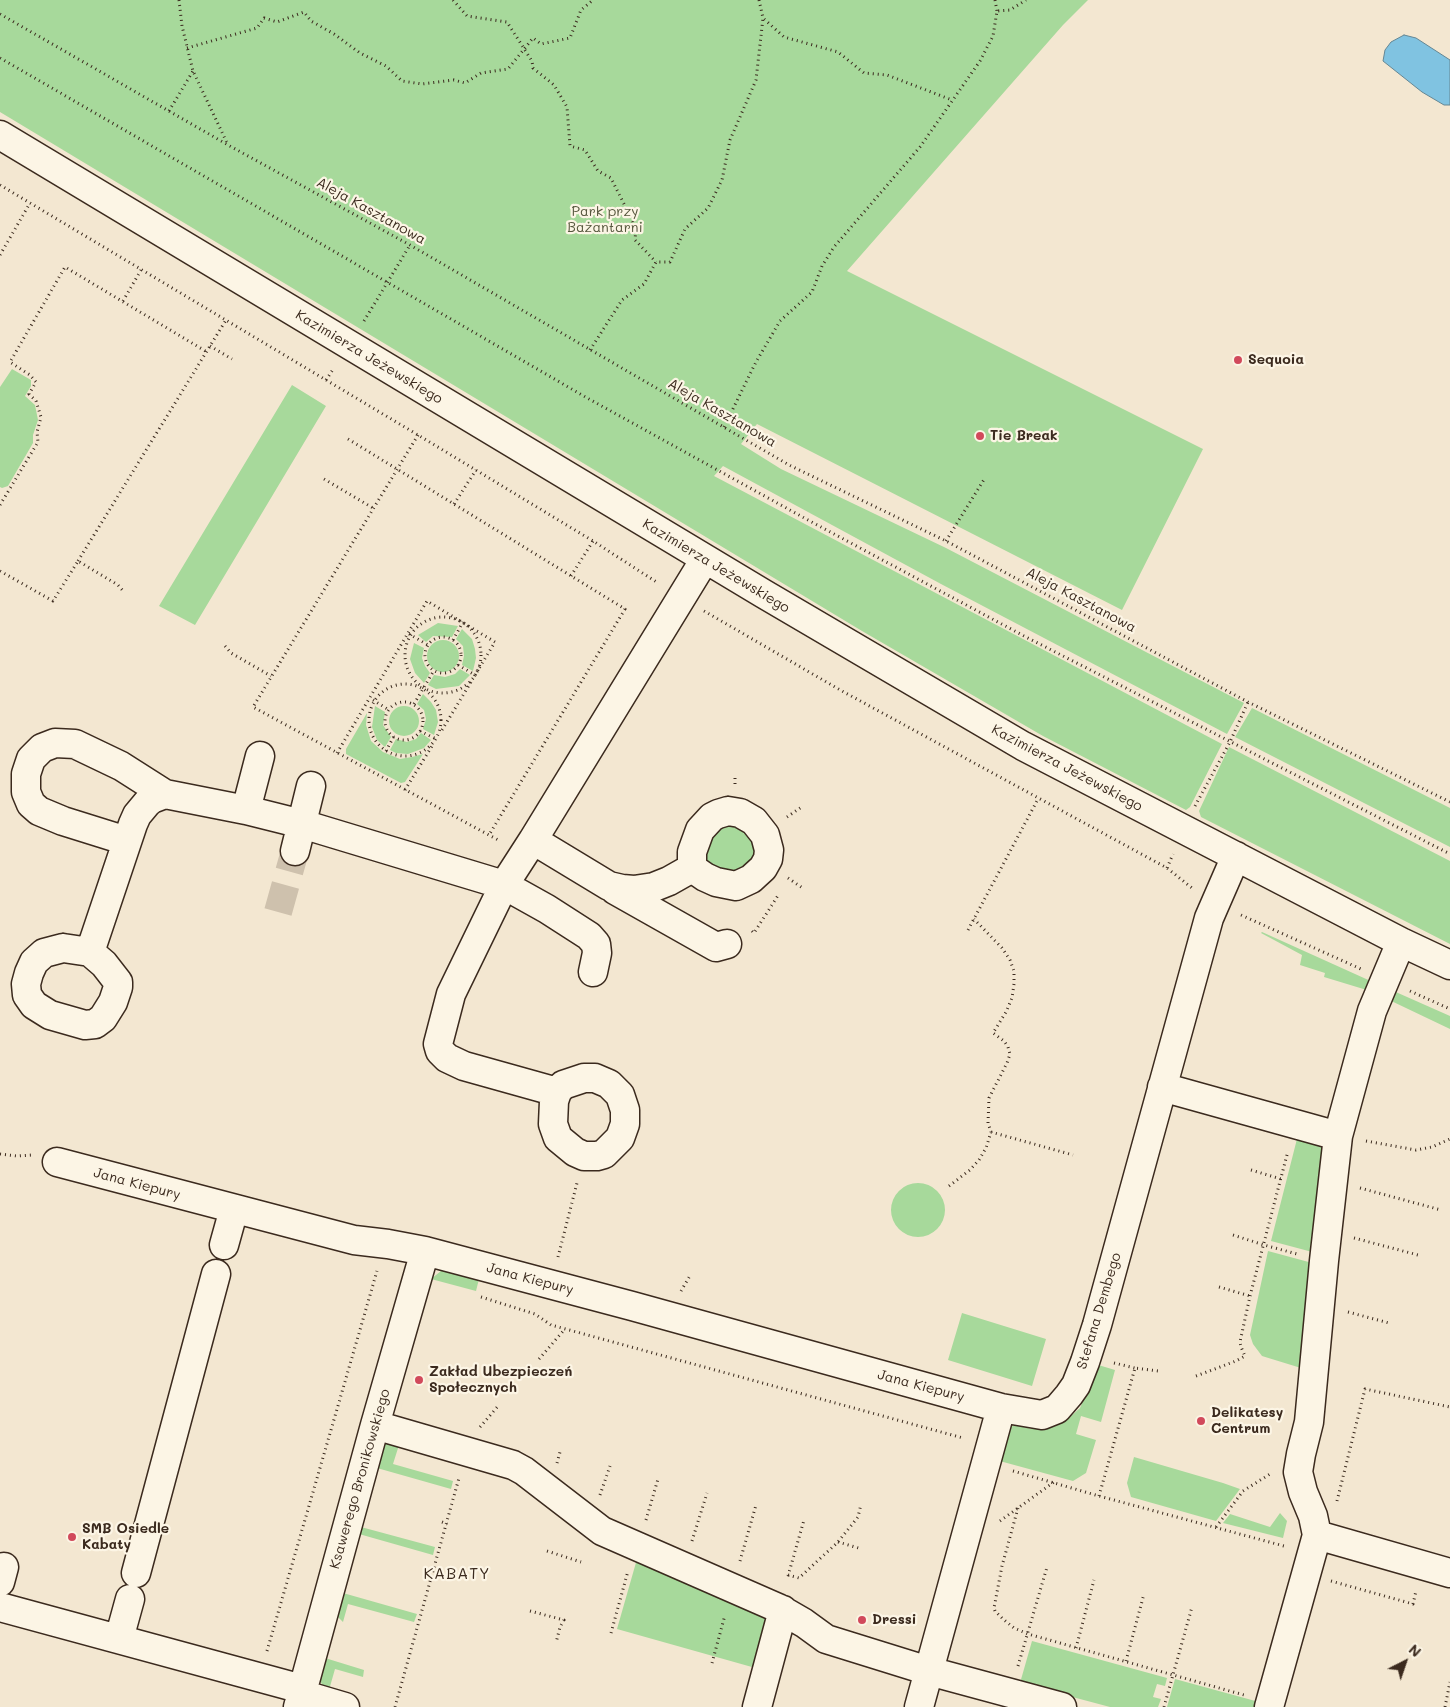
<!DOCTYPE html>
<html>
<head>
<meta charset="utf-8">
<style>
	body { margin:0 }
	#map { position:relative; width:1450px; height:1707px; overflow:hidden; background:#f3e7d1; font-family:Mali,sans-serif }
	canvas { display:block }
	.north { position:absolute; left:1380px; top:1637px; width:50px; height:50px; -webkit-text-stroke:4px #fcf5e5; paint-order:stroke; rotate:41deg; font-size:14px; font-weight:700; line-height:20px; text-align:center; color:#3b2a1e }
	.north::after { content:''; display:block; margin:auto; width:18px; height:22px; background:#3b2a1e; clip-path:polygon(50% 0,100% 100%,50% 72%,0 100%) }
</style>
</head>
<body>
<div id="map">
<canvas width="1450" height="1707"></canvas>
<div class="north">N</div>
</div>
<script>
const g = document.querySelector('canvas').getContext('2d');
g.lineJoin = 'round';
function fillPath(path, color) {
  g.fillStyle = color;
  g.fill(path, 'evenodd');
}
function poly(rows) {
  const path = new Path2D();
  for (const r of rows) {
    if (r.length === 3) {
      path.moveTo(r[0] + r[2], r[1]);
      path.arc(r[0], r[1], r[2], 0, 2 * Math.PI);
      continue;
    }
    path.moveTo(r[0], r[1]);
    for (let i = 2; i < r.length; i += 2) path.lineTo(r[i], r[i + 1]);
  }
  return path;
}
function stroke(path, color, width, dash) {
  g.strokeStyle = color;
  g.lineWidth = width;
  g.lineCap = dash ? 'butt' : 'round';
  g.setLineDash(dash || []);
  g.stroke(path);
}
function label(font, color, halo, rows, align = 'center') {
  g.font = font + ' Mali,sans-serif';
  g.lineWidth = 4.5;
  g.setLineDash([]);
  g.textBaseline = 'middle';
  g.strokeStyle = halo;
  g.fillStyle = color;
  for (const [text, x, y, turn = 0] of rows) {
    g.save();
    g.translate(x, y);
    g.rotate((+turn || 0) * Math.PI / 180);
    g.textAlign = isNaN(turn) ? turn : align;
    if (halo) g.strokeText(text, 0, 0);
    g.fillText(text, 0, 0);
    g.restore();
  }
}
const green = poly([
	[0,0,1088,0,1063,25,847,271,1203,449,1122,610,757,424,741,444,781,469,946,548,1244,703,1227,734,941,584,723,466,714,476,1222,744,1190,807,1186,810,1043,736,862,631,0,112],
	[12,369,31,380,31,386,25,396,35,405,38,420,33,435,33,443,8,486,2,488,0,487,0,387],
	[292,385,326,406,195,625,159,606],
	[438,623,458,626,452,637,433,636,426,642,418,635],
	[462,629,472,639,475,649,476,658,473,671,462,665,464,656,463,646,456,639],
	[443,656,16],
	[414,643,424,648,422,658,425,666,430,673,424,683,415,673,410,659],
	[460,669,470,675,459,686,436,689,428,685,434,675,445,677,455,674],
	[423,694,431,702,436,710,438,722,434,735,423,729,426,719,424,710,417,704],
	[375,706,385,712,383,725,391,737,385,747,377,740,372,727],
	[404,721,15],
	[1252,708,1450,808,1450,847,1235,737],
	[367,713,366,725,371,741,383,752,400,759,412,757,423,754,405,782,401,783,346,754,346,749],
	[421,733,431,740,424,748,408,754,396,753,390,750,396,739,407,742,416,739],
	[1229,747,1450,861,1450,944,1201,817,1199,811],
	[735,821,750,828,758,857,750,869,724,875,704,861,707,838,720,824],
	[1262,932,1375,983,1370,991,1324,977,1325,973,1300,965,1302,955,1261,933],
	[1389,989,1450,1016,1450,1029,1385,998],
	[1298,1135,1320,1143,1324,1148,1316,1253,1271,1241],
	[918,1210,27],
	[1268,1251,1316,1264,1301,1368,1262,1356,1253,1344,1250,1335],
	[450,1269,479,1279,476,1291,431,1279,441,1271],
	[962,1313,1046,1339,1032,1386,948,1360],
	[1095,1364,1115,1370,1101,1422,1081,1416,1076,1434,1096,1440,1086,1473,1073,1481,996,1460,1004,1432,1014,1425,1032,1429,1045,1429,1056,1426,1070,1417,1080,1408,1086,1394],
	[386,1442,399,1445,393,1464,453,1481,451,1489,377,1468,383,1446],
	[1134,1457,1223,1483,1240,1489,1216,1521,1131,1497,1127,1483],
	[1280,1513,1287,1521,1283,1538,1223,1523,1230,1514,1270,1527],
	[361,1527,435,1547,433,1555,359,1534],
	[637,1559,762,1613,767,1619,759,1669,617,1629],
	[343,1593,417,1614,414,1622,348,1604,343,1622,336,1615],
	[1032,1641,1167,1678,1165,1686,1157,1684,1153,1697,1161,1699,1158,1707,1110,1707,1020,1683],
	[325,1658,364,1670,363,1677,335,1669,329,1690,323,1687,319,1678],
	[1175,1679,1259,1702,1257,1707,1167,1707]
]);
const water = poly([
	[1404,35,1416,38,1450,60,1450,105,1444,105,1422,92,1383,61,1385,50,1391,42,1404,35]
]);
const minorTunnel = poly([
	[278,912,295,851]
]);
const path = poly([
	[179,0,182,26,193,71,228,145],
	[453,0,467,16,507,22,532,61,533,68,554,85,567,107,570,146,585,150,598,171,611,178,636,228,635,240,656,262],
	[759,0,763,18,784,37,838,52,864,73,887,75,952,100],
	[995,0,997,11],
	[0,14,228,145,410,245,789,465,946,541,1248,702,1450,802],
	[187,48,257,28,264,18,277,22,304,12,311,21,334,34,360,53,386,66,402,81,422,84,454,80,465,83,481,73,508,69,533,38,541,44,570,38,581,10,593,0],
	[0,58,589,399,808,520,1024,636,1450,854],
	[169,111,193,71],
	[0,185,418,435,593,541,658,583],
	[0,255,30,203],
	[123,301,141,270],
	[364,321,410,245],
	[210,346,232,359],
	[590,350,622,300,644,284,656,262,670,262,685,229,708,208,722,180,730,140,756,80,763,18],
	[326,380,334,368],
	[724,427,756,362,780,321,812,292,822,266,834,247,920,147,980,61,993,36,997,11,1010,10,1026,0],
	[418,435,253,707,500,841],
	[348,439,625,609,489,835],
	[324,479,373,508],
	[454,504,476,470],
	[0,505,38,442,37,432,41,417,36,401,29,394,36,382,30,375,10,362,65,267,207,352],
	[946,541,985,478],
	[78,561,226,320],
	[0,571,53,601,78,561,118,585,124,592],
	[571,576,593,541],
	[704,611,842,691,1167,868,1192,888],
	[443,655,38],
	[409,634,428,645],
	[443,655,18],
	[453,640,463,622],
	[225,646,231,653,271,676],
	[458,665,475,675,474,677],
	[405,720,36],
	[373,700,389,710],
	[404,721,19],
	[414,704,433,672],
	[442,730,471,682],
	[420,731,436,739],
	[386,751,394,736],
	[337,753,427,601,495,642,475,675],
	[735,784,735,777],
	[405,790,432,746],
	[1195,806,1230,742,1248,702],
	[787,817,803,806],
	[1167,868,1173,854],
	[788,878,804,889],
	[1241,915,1361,969],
	[968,930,1038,799],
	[752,931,754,933,779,894],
	[1410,991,1450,1009],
	[991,1132,1073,1155],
	[1366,1141,1416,1150,1432,1147,1450,1139],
	[0,1154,17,1156,32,1155],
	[1251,1170,1281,1179],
	[949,1186,970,1170,979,1160,986,1148,991,1132,988,1123,989,1098,1007,1063,1010,1054,1008,1047,1004,1041,993,1033,1006,1012,1012,998,1014,984,1014,971,1010,960,1002,948,974,919],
	[1360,1188,1441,1210],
	[1233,1235,1264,1245,1297,1254],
	[1354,1238,1418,1255],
	[558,1257,577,1183],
	[1219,1287,1250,1296],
	[681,1291,691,1274],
	[481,1297,535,1314,551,1325,963,1438],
	[1348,1312,1389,1323],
	[539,1359,565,1329],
	[1114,1363,1135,1368],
	[1196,1376,1236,1361,1245,1356,1241,1347,1240,1342,1250,1296,1288,1151],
	[480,1427,499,1405],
	[557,1463,560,1452],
	[1013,1471,1099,1496,1284,1546],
	[600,1495,610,1466],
	[1099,1496,1135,1368,1158,1371],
	[1337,1501,1365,1389,1450,1407],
	[1018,1508,1002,1566,994,1608,995,1611,1003,1619,1014,1628,1028,1634,1244,1695],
	[646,1520,658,1479],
	[1000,1521,1054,1482],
	[442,1522,447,1524],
	[1216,1527,1243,1491,1270,1474],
	[692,1541,707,1493],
	[838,1542,862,1549],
	[547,1551,581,1562],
	[740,1561,756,1505],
	[788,1575,799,1578,838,1542,858,1517,861,1504],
	[788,1576,804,1520],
	[1331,1581,1413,1604,1416,1591],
	[530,1611,564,1620,560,1627,556,1643],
	[611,1633,628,1571],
	[1076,1648,1094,1580],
	[267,1651,377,1271],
	[1126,1661,1144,1594],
	[712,1663,725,1615],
	[1018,1666,1047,1567],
	[395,1707,459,1478],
	[1164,1707,1192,1607],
	[1445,1707,1450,1682]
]);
const minor = poly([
	[0,135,764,594,1023,746,1401,942,1450,965],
	[246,810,260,756],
	[728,811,740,813,754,821,765,835,769,850,768,859,763,868,751,879,736,886,716,882,705,877,692,868,692,852,700,830,712,817,718,814,728,811],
	[533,840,609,886,622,889,634,890,654,887,669,881,692,868],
	[127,841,63,821,39,811,31,804,26,792,26,774,31,759,42,748,55,743,75,744,121,766,165,794],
	[295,851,311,786],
	[615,890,716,947,727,944],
	[63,948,90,952,104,964,118,982,118,987,113,1002,103,1018,95,1024,85,1025,50,1015,34,1005,27,995,26,984,29,973,34,962,44,953,63,948],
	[90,952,133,824,137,815,147,803,152,799,165,794,246,810,302,824,504,885,547,909,589,936,596,944,597,953,593,972],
	[584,1078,595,1078,609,1084,620,1095,625,1110,625,1124,620,1138,604,1154,597,1156,584,1156,575,1152,558,1138,553,1124,554,1101,557,1092,563,1085,584,1078],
	[1162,1087,1338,1136],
	[557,1092,464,1066,447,1058,440,1051,438,1044,451,994,504,885,533,840,705,559],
	[57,1162,354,1240,388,1244,425,1251,632,1306,1001,1408,1042,1415,1057,1409,1069,1395,1076,1385,1085,1362,1097,1325,1209,918,1236,856],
	[224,1245,234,1209],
	[375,1425,513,1465,524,1471,602,1531,778,1608,804,1623,826,1639,929,1671,1062,1707],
	[1317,1535,1313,1516,1303,1492,1298,1472,1301,1454,1309,1422,1324,1261,1338,1136,1372,1011,1401,942],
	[136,1573,216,1274],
	[0,1582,4,1567],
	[0,1607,302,1689],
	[119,1639,130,1599],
	[301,1694,345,1707],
	[298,1707,375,1425,425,1251],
	[757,1707,783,1610],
	[919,1707,1001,1408],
	[1269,1707,1317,1535,1450,1573]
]);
const markers = [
	[1238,360,5,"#d1495b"],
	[980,436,5,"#d1495b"],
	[419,1380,5,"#d1495b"],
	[1201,1421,5,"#d1495b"],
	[72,1537,5,"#d1495b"],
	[862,1620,5,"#d1495b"]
];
const streetNames = [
	["Aleja Kasztanowa",371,211,29],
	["Kazimierza Jeżewskiego",369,357,31],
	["Aleja Kasztanowa",722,413,30],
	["Kazimierza Jeżewskiego",716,566,31],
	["Aleja Kasztanowa",1081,600,28],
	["Kazimierza Jeżewskiego",1067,768,28],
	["Jana Kiepury",137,1184,15],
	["Jana Kiepury",530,1279,15],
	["Stefana Dembego",1099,1311,-73],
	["Jana Kiepury",921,1386,15],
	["Ksawerego Bronikowskiego",360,1479,-74]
];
const parkNames = [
	["Park przy",605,212],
	["Bażantarni",605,228]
];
const poiNames = [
	["Sequoia",1248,360],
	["Tie Break",990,436],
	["Zakład Ubezpieczeń",429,1372],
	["Społecznych",429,1388],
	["Delikatesy",1211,1413],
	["Centrum",1211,1429],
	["SMB Osiedle",82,1529],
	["Kabaty",82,1545],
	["Dressi",872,1620]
];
const quarterNames = [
	["KABATY",457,1574]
];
fillPath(green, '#a7d99b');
fillPath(water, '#80c3e1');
stroke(water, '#648693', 1);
stroke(minorTunnel, '#cec1ad', 28, [28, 14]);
stroke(minor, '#3b2a1e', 31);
stroke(path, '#3b2a1e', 3, [1, 4]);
stroke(minor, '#fcf5e5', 28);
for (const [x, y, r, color] of markers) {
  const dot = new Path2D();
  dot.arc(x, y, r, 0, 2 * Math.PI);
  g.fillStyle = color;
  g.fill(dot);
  stroke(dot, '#fcf5e5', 2);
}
label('14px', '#3b2a1e', '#fcf5e5', streetNames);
label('14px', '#56563d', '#fcf5e5', parkNames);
label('bold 14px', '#3b2a1e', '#fcf5e5', poiNames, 'left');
g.letterSpacing = '1px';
label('16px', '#3b2a1e', '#fcf5e5', quarterNames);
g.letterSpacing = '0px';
</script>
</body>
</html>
